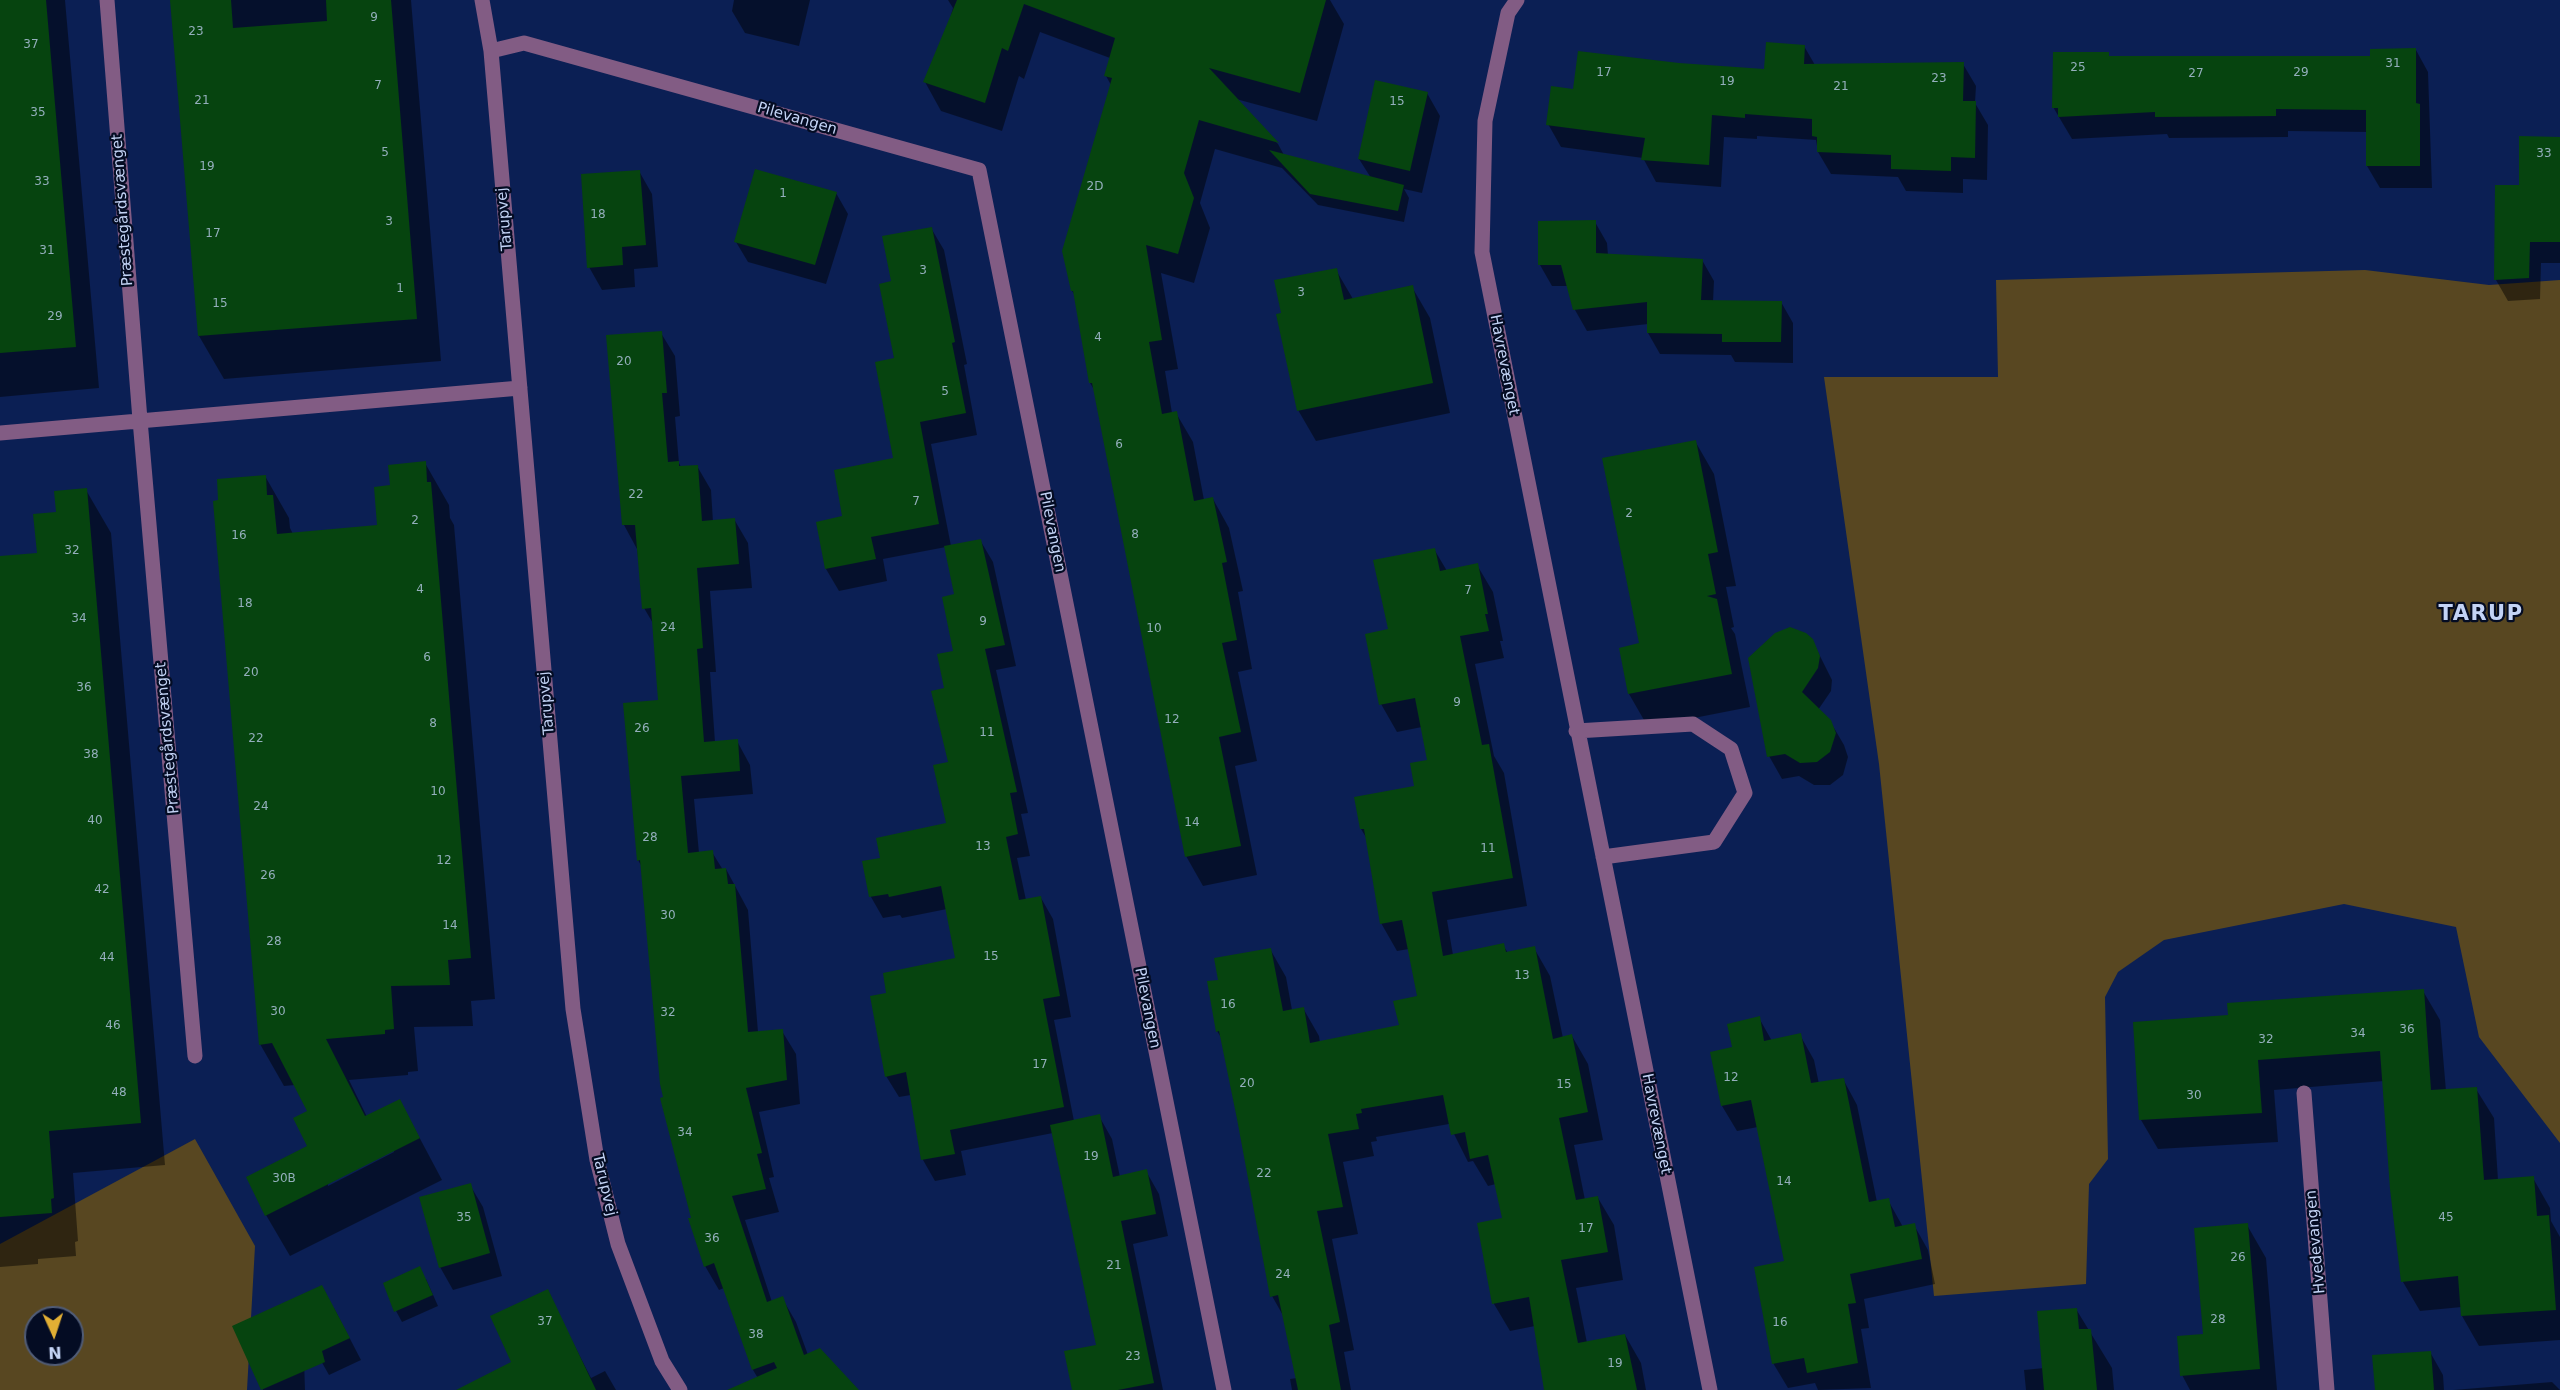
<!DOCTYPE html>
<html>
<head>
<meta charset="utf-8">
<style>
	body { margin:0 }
	#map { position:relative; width:2560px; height:1390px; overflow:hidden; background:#0b1f54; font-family:"DejaVu Sans",sans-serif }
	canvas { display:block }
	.north { position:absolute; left:24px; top:1306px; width:60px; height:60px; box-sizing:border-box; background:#040c23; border:2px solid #505c77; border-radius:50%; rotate:177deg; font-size:16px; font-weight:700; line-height:24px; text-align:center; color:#c3d3f5 }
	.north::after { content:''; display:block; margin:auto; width:21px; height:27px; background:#e2af34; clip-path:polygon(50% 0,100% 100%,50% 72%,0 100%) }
</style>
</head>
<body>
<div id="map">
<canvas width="2560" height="1390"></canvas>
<div class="north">N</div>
</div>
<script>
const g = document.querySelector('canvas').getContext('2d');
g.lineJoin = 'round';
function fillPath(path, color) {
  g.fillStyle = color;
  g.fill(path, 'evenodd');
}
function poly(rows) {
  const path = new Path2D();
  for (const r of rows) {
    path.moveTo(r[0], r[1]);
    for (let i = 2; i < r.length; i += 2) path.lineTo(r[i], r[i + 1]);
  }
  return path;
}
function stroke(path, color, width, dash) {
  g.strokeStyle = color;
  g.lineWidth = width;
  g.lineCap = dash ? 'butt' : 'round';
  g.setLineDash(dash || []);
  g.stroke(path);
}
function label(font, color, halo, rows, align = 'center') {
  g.font = font + ' "DejaVu Sans",sans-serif';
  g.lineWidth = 4.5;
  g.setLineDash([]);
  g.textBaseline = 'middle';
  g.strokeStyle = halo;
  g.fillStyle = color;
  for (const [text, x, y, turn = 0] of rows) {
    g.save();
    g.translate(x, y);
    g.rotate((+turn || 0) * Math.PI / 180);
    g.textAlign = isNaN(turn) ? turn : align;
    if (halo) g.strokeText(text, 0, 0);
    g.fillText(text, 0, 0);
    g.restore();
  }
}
const green = poly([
	[2365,270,2489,285,2560,280,2560,1143,2479,1037,2456,927,2344,904,2164,940,2118,972,2105,997,2108,1159,2089,1184,2086,1284,1934,1296,1879,764,1824,377,1998,377,1996,280],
	[195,1139,255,1246,247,1390,0,1390,0,1244],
	[36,1318,72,1318,72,1354,36,1354]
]);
const shadow = poly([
	[0,0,65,0,99,388,0,397],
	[171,0,411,0,441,361,224,379,199,336],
	[734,0,810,0,799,46,745,33,732,11],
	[948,0,1330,0,1344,24,1317,121,1236,99,1278,144,1284,155,1371,178,1359,159,1427,93,1440,116,1422,193,1404,189,1409,198,1404,222,1318,205,1282,168,1215,149,1200,203,1210,228,1194,283,1161,273,1178,369,1165,371,1172,413,1176,413,1193,442,1204,500,1213,499,1229,528,1243,591,1238,592,1252,669,1238,672,1257,761,1235,766,1257,875,1203,886,1186,856,1095,391,1090,383,1076,297,1072,291,1111,85,1106,76,1110,58,1040,32,1024,79,1019,76,1002,131,941,111,925,82,948,25,953,8],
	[1804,46,1815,65,1963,64,1976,86,1975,103,1988,125,1987,180,1963,179,1963,193,1906,191,1898,177,1831,174,1818,152,1816,140,1757,136,1757,139,1724,137,1721,187,1656,182,1643,158,1561,147,1548,124,1574,91,1679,64,1766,71],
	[2416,50,2428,72,2432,188,2380,188,2367,166,2367,132,2288,131,2288,137,2169,138,2167,134,2072,139,2053,107,2110,58,2372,58],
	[2560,138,2560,263,2541,263,2540,299,2508,301,2496,280,2496,186,2520,186],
	[639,171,652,194,658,267,634,269,635,287,602,290,589,267],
	[836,193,848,214,826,284,748,262,736,242],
	[1540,222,1595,222,1607,243,1608,255,1702,260,1714,281,1713,302,1781,302,1793,323,1793,363,1735,362,1731,355,1660,354,1648,333,1648,324,1587,331,1575,310,1568,286,1552,286,1540,265],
	[931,228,944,250,967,364,964,365,977,435,931,444,951,546,980,540,993,562,1016,666,996,670,1028,813,1021,814,1030,856,1017,858,1026,900,1041,898,1053,919,1071,1017,1054,1020,1074,1121,1099,1116,1112,1139,1120,1177,1146,1171,1159,1194,1168,1236,1133,1244,1163,1390,1073,1390,1098,1346,1053,1133,961,1151,966,1175,935,1181,923,1160,911,1095,899,1097,886,1076,888,994,956,959,947,909,902,918,900,915,883,918,871,897,864,863,882,859,948,824,950,763,946,689,955,652,956,595,946,547,883,559,887,581,839,591,826,569,817,523,844,518,895,459,893,282],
	[1336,270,1353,299,1412,287,1430,318,1450,413,1316,441,1298,410,1282,314],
	[661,333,675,356,680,416,675,417,679,463,681,467,697,466,711,490,713,522,734,519,748,543,752,588,710,591,716,672,710,672,715,742,737,741,750,765,753,794,694,799,699,853,712,852,723,870,726,869,748,910,758,1032,782,1031,796,1054,800,1104,759,1112,774,1177,769,1178,779,1212,745,1220,772,1302,782,1298,796,1322,808,1355,857,1390,765,1390,753,1370,724,1288,719,1290,705,1266,665,1098,642,867,638,860,660,701,654,625,644,608,637,549,624,525],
	[1695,441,1714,474,1736,586,1726,587,1734,627,1731,628,1735,634,1750,707,1648,727,1629,694],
	[425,463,449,505,450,518,454,525,495,999,471,1001,473,1026,414,1027,418,1071,408,1072,408,1075,349,1080,367,1117,400,1101,442,1180,290,1256,266,1215,309,1146,309,1112,295,1085,284,1086,260,1044,265,476,289,518,290,528,293,534,378,526,392,486],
	[393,1149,394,1152,328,1186,328,1182],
	[86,490,111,533,165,1165,73,1173,78,1241,75,1242,76,1256,38,1259,38,1264,0,1267,0,558,39,554,58,514],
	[1434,549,1447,571,1477,565,1493,592,1503,641,1500,641,1504,658,1475,664,1494,756,1504,773,1527,906,1447,920,1453,955,1503,945,1508,953,1534,948,1550,976,1563,1038,1572,1036,1588,1064,1603,1140,1574,1145,1585,1200,1598,1198,1614,1225,1623,1280,1576,1288,1587,1343,1625,1335,1641,1363,1646,1390,1546,1390,1535,1326,1510,1331,1494,1304,1479,1224,1504,1219,1496,1184,1488,1186,1473,1161,1468,1162,1449,1124,1376,1137,1377,1141,1371,1142,1374,1156,1343,1162,1358,1234,1332,1239,1354,1350,1344,1352,1351,1390,1292,1390,1290,1379,1297,1378,1285,1319,1272,1296,1222,1039,1217,1031,1219,981,1270,949,1286,977,1292,1010,1303,1008,1319,1036,1320,1043,1401,1026,1419,997,1409,949,1397,951,1381,923,1367,839,1361,829,1416,787,1429,761,1422,727,1397,732,1381,704,1389,630],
	[1812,640,1832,680,1831,691,1818,710,1830,721,1844,745,1848,757,1843,775,1830,785,1814,785,1799,776,1782,779,1769,756],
	[2423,991,2440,1020,2446,1091,2476,1089,2494,1118,2498,1180,2533,1178,2550,1208,2551,1221,2560,1237,2560,1340,2479,1346,2462,1316,2462,1307,2420,1311,2403,1282,2384,1081,2274,1090,2278,1142,2158,1149,2141,1120,2230,1017],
	[1759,1018,1772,1041,1800,1035,1814,1060,1819,1084,1843,1079,1857,1105,1877,1202,1888,1200,1903,1227,1914,1225,1928,1250,1935,1284,1864,1299,1869,1328,1861,1329,1871,1388,1818,1390,1815,1383,1788,1388,1773,1363,1786,1263,1758,1127,1737,1131,1722,1106,1712,1053,1733,1048],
	[470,1185,483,1207,502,1276,453,1290,440,1267],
	[2247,1225,2266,1258,2277,1390,2190,1390,2182,1375,2204,1335],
	[426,1279,438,1306,402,1322,396,1311],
	[547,1291,591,1378,605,1371,616,1390,513,1390,513,1363],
	[334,1308,361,1360,329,1375,303,1329,305,1390,263,1390,234,1326],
	[2076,1309,2112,1368,2114,1390,2026,1390,2024,1370,2044,1368],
	[2430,1352,2443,1375,2444,1390,2377,1390],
	[2552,1382,2560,1390,2453,1390]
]);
const building = poly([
	[0,0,46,0,76,347,0,353],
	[170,0,231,0,233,28,327,21,326,0,391,0,417,319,198,336],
	[957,0,1326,0,1300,93,1209,68,1279,143,1199,120,1184,173,1194,198,1178,254,1146,245,1162,340,1149,342,1162,414,1177,411,1194,501,1213,497,1227,562,1222,563,1237,640,1222,643,1241,732,1219,737,1241,846,1185,857,1092,383,1089,383,1073,291,1071,291,1062,251,1112,78,1104,76,1115,38,1024,4,1008,51,1002,48,985,103,923,82],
	[1766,42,1805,45,1804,64,1964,62,1963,101,1976,101,1975,158,1951,157,1951,171,1891,169,1891,155,1817,152,1817,137,1812,136,1812,119,1745,114,1745,118,1712,115,1709,165,1641,160,1645,138,1546,125,1551,86,1573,89,1578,51,1679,63,1764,69],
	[2416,48,2416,103,2420,104,2420,166,2366,166,2366,110,2276,109,2276,116,2155,117,2155,112,2058,117,2058,108,2052,108,2053,52,2109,52,2109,56,2370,56,2370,49],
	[1375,80,1428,92,1410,171,1358,159],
	[2519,136,2560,137,2560,242,2530,242,2529,278,2494,280,2495,185,2519,185],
	[1269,150,1404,185,1398,211,1310,194],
	[755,169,837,192,815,265,734,242],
	[640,170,646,245,622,247,623,265,587,268,581,174],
	[1596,220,1596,253,1703,259,1701,300,1782,301,1781,342,1722,342,1722,334,1647,333,1647,302,1573,310,1561,265,1538,265,1538,221],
	[932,227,955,342,952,343,966,413,920,422,939,524,871,537,876,559,825,569,816,522,842,516,834,470,893,458,875,362,894,358,879,284,891,281,882,236],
	[1337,268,1344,300,1413,285,1433,383,1297,411,1276,314,1281,313,1274,280],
	[662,331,667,393,662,393,668,462,679,461,679,466,698,465,702,521,735,518,739,564,697,568,703,648,697,649,704,742,738,739,740,771,681,776,688,853,713,850,715,869,726,868,728,884,735,884,748,1032,783,1029,787,1080,746,1088,762,1153,757,1154,766,1189,732,1196,767,1302,783,1296,804,1355,820,1348,859,1390,727,1390,777,1368,774,1362,752,1370,714,1263,704,1267,688,1218,691,1218,660,1098,663,1097,660,1084,640,860,637,861,623,703,658,700,651,608,642,609,635,525,622,525,606,335],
	[1696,440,1718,552,1708,554,1716,594,1707,596,1717,599,1732,674,1628,694,1619,648,1639,643,1602,458],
	[426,461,427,482,431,482,471,958,448,960,450,985,391,986,394,1029,385,1030,385,1034,326,1039,365,1116,400,1099,420,1138,265,1216,246,1177,307,1146,293,1118,307,1111,272,1043,259,1045,213,501,218,500,217,479,266,475,267,495,273,495,277,534,377,525,374,487,390,485,388,465],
	[87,488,141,1123,49,1131,54,1198,51,1199,52,1213,0,1217,0,556,37,553,33,514,56,512,54,491],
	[981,539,1005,645,985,649,1017,792,1010,793,1018,834,1006,837,1019,900,1041,896,1060,996,1043,999,1064,1107,950,1130,955,1154,921,1160,906,1072,885,1077,870,996,886,993,883,973,955,958,941,886,889,897,888,894,869,897,862,861,880,858,876,838,946,823,933,765,948,762,931,691,944,688,937,654,953,651,942,597,954,594,944,546],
	[1435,548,1440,571,1478,563,1488,614,1485,614,1489,631,1460,636,1482,745,1489,744,1513,878,1432,892,1443,956,1504,943,1506,952,1535,946,1553,1039,1572,1034,1588,1112,1559,1118,1576,1200,1598,1196,1608,1252,1561,1260,1578,1343,1625,1334,1637,1390,1544,1390,1529,1297,1492,1304,1477,1223,1502,1218,1488,1155,1470,1159,1465,1132,1451,1135,1443,1095,1361,1109,1362,1113,1356,1114,1359,1129,1328,1134,1343,1207,1317,1211,1340,1322,1329,1325,1341,1390,1298,1390,1278,1295,1270,1297,1237,1119,1219,1031,1216,1032,1207,981,1218,980,1214,958,1271,948,1283,1011,1304,1007,1310,1043,1399,1025,1393,1001,1417,996,1402,920,1380,924,1364,829,1360,829,1354,797,1414,786,1410,763,1427,760,1415,698,1379,705,1365,634,1388,629,1373,560],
	[1790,627,1806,633,1813,639,1820,656,1818,668,1802,692,1831,720,1836,733,1830,752,1817,762,1800,763,1785,754,1767,757,1748,658,1775,633],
	[2424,989,2431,1090,2477,1087,2484,1180,2534,1176,2537,1216,2549,1215,2556,1310,2461,1316,2458,1276,2401,1282,2390,1189,2380,1051,2258,1060,2262,1113,2139,1120,2133,1022,2228,1015,2227,1003],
	[1760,1016,1764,1041,1801,1033,1811,1083,1844,1078,1869,1202,1889,1198,1895,1227,1915,1223,1922,1259,1850,1274,1856,1303,1848,1304,1858,1363,1807,1373,1804,1358,1772,1364,1754,1267,1784,1261,1751,1100,1721,1106,1710,1052,1732,1047,1727,1024],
	[1100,1114,1113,1177,1147,1169,1156,1214,1121,1221,1154,1383,1118,1390,1072,1390,1064,1351,1096,1345,1050,1125],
	[471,1183,490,1253,439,1268,419,1197],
	[2248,1223,2260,1369,2180,1376,2177,1336,2203,1334,2194,1228],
	[420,1266,433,1295,394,1312,383,1283],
	[322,1285,350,1338,322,1351,325,1362,261,1390,232,1326],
	[548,1289,596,1390,456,1390,511,1362,490,1316],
	[2077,1308,2079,1329,2091,1329,2097,1390,2044,1390,2037,1311],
	[2431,1351,2434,1390,2375,1390,2372,1355]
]);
const minor = poly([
	[107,0,140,420,195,1056],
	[482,0,491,51,573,1009,597,1160,618,1244,662,1361,680,1390],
	[1517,0,1508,13,1485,121,1482,252,1710,1390],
	[491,51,524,43,979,170,1224,1390],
	[0,433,520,388],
	[1576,731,1693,724,1731,749,1745,793,1714,842,1603,857],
	[2304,1093,2327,1390]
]);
const numberNames = [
	["9",374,18],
	["23",196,32],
	["37",31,45],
	["31",2393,64],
	["25",2078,68],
	["17",1604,73],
	["29",2301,73],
	["27",2196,74],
	["23",1939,79],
	["19",1727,82],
	["7",378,86],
	["21",1841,87],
	["21",202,101],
	["15",1397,102],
	["35",38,113],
	["5",385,153],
	["33",2544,154],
	["19",207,167],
	["33",42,182],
	["2D",1095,187],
	["1",783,194],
	["18",598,215],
	["3",389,222],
	["17",213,234],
	["31",47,251],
	["3",923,271],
	["1",400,289],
	["3",1301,293],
	["15",220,304],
	["29",55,317],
	["4",1098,338],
	["20",624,362],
	["5",945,392],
	["6",1119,445],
	["22",636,495],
	["7",916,502],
	["2",1629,514],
	["2",415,521],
	["8",1135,535],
	["16",239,536],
	["32",72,551],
	["4",420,590],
	["7",1468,591],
	["18",245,604],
	["34",79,619],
	["9",983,622],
	["24",668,628],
	["10",1154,629],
	["6",427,658],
	["20",251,673],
	["36",84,688],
	["9",1457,703],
	["12",1172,720],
	["8",433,724],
	["26",642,729],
	["11",987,733],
	["22",256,739],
	["38",91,755],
	["10",438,792],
	["24",261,807],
	["40",95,821],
	["14",1192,823],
	["28",650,838],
	["13",983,847],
	["11",1488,849],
	["12",444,861],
	["26",268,876],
	["42",102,890],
	["30",668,916],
	["14",450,926],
	["28",274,942],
	["15",991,957],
	["44",107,958],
	["13",1522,976],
	["16",1228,1005],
	["30",278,1012],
	["32",668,1013],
	["46",113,1026],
	["36",2407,1030],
	["34",2358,1034],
	["32",2266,1040],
	["17",1040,1065],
	["12",1731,1078],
	["20",1247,1084],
	["15",1564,1085],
	["48",119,1093],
	["30",2194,1096],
	["34",685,1133],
	["19",1091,1157],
	["22",1264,1174],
	["30B",284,1179],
	["14",1784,1182],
	["35",464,1218],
	["45",2446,1218],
	["17",1586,1229],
	["36",712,1239],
	["26",2238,1258],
	["21",1114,1266],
	["24",1283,1275],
	["28",2218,1320],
	["37",545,1322],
	["16",1780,1323],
	["38",756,1335],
	["23",1133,1357],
	["19",1615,1364]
];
const streetNames = [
	["Pilevangen",797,119,16],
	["Præstegårdsvænget",123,210,-94],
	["Tarupvej",505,219,-95],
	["Havrevænget",1504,365,79],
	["Pilevangen",1052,532,79],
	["Tarupvej",547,703,-95],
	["Præstegårdsvænget",168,738,-95],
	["Pilevangen",1147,1008,79],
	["Havrevænget",1656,1124,79],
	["Tarupvej",604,1185,77],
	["Hvedevangen",2316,1242,-95]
];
const districtNames = [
	["TARUP",2481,615]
];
fillPath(green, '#584721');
fillPath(shadow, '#0007');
fillPath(building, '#06440f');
stroke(minor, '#825c84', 15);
label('12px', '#94afbc', null, numberNames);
label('15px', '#c3d3f5', '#040c23', streetNames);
g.letterSpacing = '1.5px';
label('bold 21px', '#c3d3f5', '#040c23', districtNames);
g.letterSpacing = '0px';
</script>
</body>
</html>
